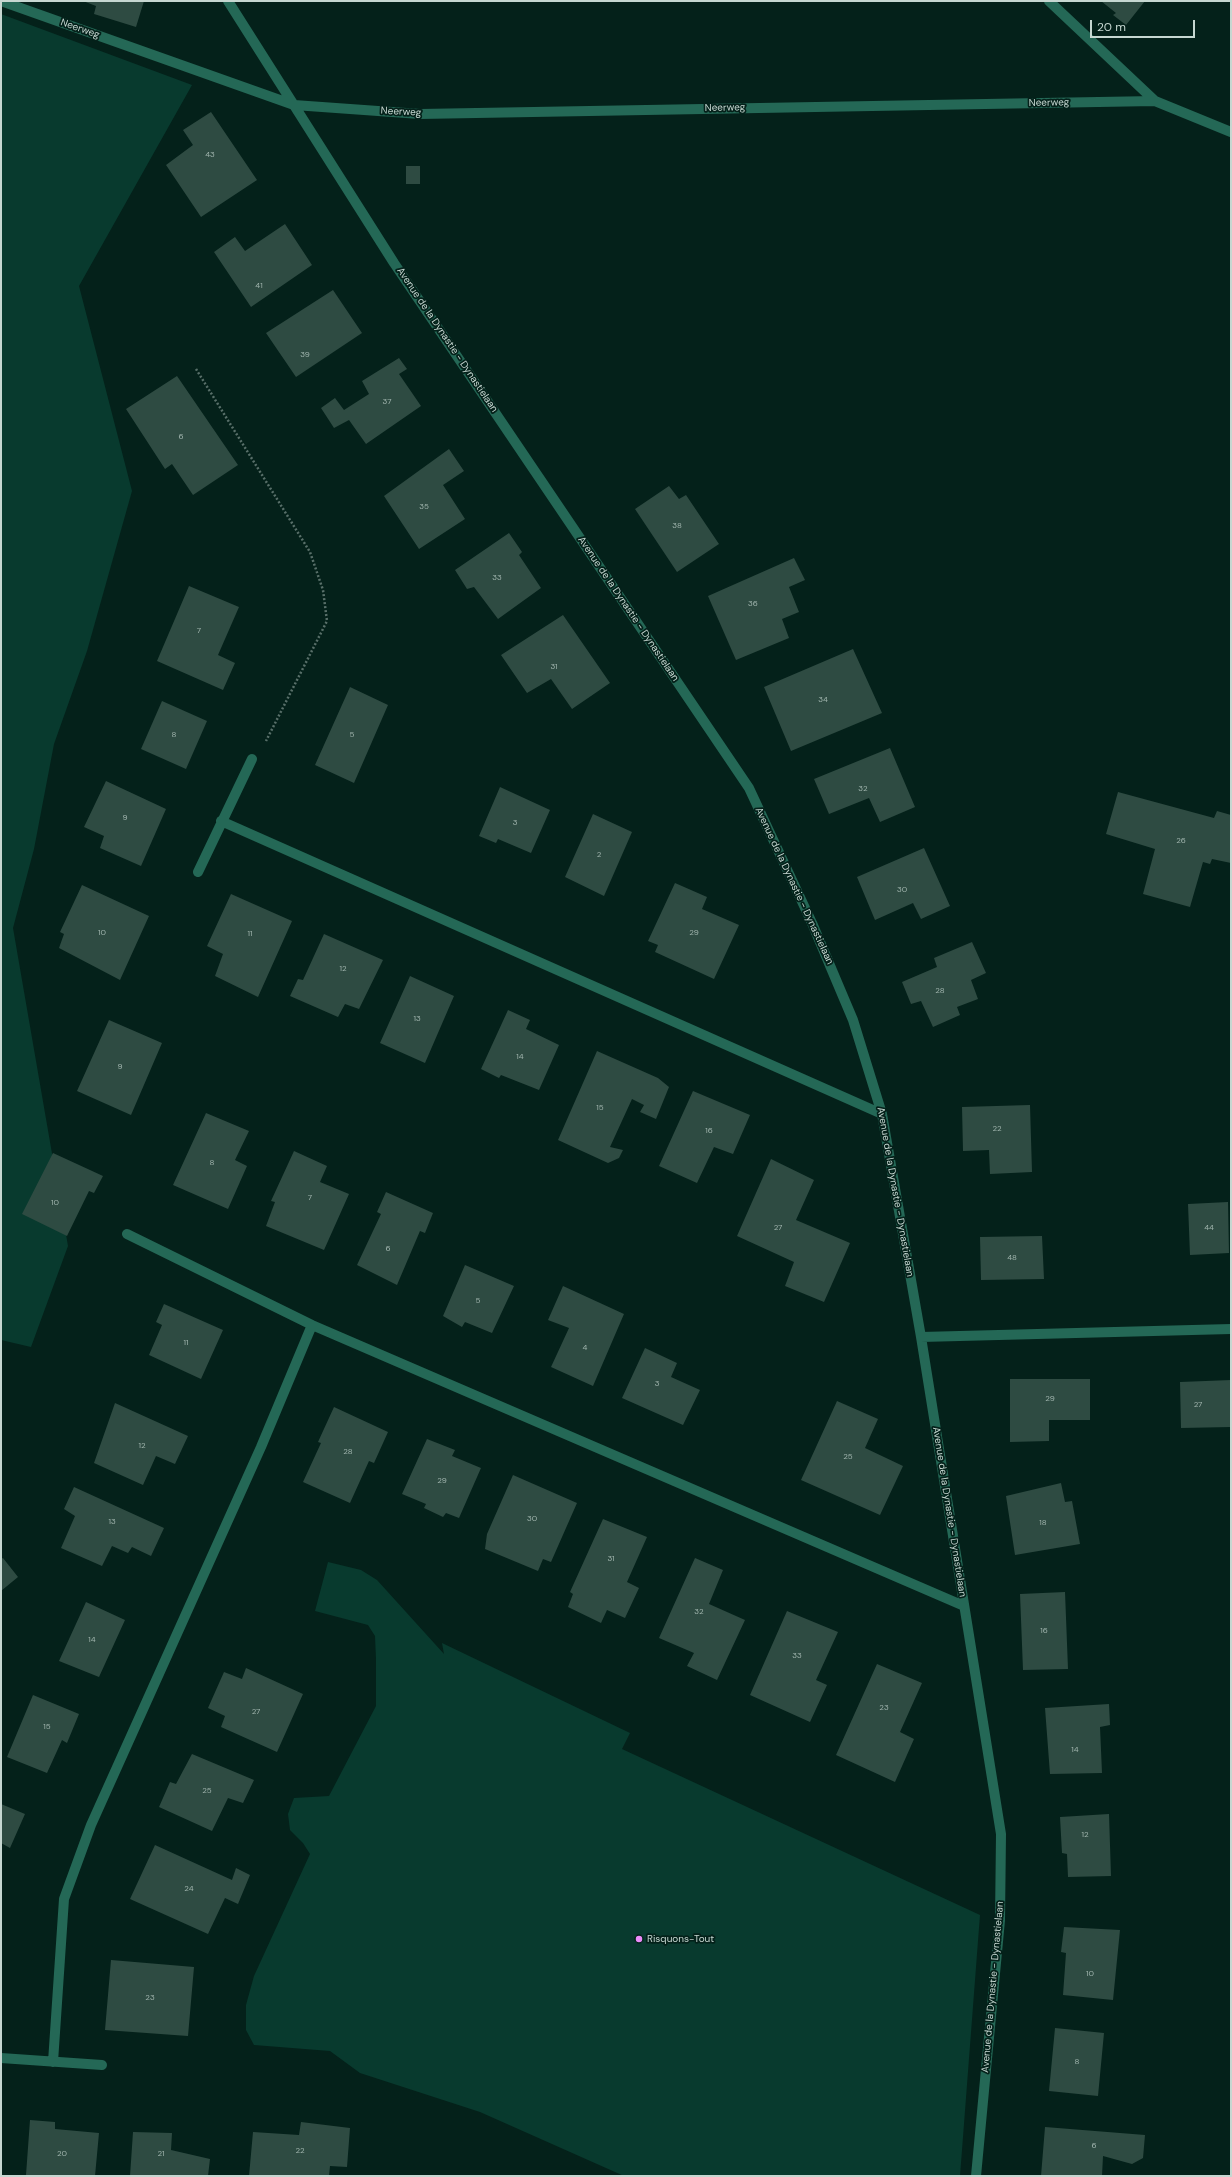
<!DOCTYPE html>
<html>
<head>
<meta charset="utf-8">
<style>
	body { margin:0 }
	#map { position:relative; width:1232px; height:2177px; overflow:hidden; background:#04211a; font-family:"DM Sans",sans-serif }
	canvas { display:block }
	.frame { position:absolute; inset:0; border:2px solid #c6d7d1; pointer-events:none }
	.scale { position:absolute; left:1090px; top:20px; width:105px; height:18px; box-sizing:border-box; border:2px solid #c6d7d1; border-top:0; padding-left:5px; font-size:12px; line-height:14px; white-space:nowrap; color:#c6d7d1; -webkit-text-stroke:3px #04211a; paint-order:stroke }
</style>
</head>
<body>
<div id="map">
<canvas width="1232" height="2177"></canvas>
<div class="frame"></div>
<div class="scale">20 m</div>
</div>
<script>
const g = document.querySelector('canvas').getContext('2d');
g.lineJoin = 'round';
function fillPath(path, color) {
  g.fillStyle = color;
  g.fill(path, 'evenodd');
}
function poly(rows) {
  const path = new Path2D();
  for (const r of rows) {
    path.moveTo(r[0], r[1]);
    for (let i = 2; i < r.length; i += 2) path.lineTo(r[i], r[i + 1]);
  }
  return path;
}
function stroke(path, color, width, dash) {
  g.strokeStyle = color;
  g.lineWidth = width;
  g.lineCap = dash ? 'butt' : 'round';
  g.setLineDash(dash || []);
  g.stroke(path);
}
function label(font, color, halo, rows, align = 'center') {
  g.font = font + ' "DM Sans",sans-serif';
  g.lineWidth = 3.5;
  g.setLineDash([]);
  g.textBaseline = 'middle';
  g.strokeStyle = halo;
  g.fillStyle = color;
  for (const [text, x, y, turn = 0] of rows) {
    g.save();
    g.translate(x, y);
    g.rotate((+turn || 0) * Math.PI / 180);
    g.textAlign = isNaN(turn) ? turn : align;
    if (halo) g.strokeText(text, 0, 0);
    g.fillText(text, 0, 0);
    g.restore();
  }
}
const green = poly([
	[1,14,192,85,79,286,132,491,87,651,54,744,34,849,13,928,68,1246,31,1347,1,1340],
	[328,1562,361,1570,377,1580,444,1654,442,1643,630,1733,622,1749,980,1915,960,2176,624,2176,480,2112,360,2073,330,2051,254,2045,246,2030,246,2005,254,1976,310,1854,303,1843,290,1830,288,1814,294,1798,329,1796,376,1706,376,1659,375,1636,368,1625,315,1611]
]);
const building = poly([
	[83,1,144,1,136,27,94,14,96,6],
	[1101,1,1145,1,1126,25,1113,15,1116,13],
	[211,112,257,180,201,217,166,165,193,145,183,130],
	[406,166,420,166,420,184,406,184],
	[285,224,312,265,251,307,214,252,235,237,245,251],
	[333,290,362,333,296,377,266,333],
	[399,358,407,369,399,374,421,406,366,444,349,420,334,428,321,408,335,398,344,410,369,394,362,381],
	[177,376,238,465,193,495,172,464,165,469,126,409],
	[449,449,464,471,443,485,465,519,419,549,384,496],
	[669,486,679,499,686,495,719,544,677,572,635,509],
	[509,533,522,552,519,555,541,588,498,619,474,587,467,589,455,570],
	[794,558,805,580,789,587,799,612,782,619,789,638,736,660,708,596],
	[189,586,239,607,218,655,235,663,223,690,157,661],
	[563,615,610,683,572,709,551,679,527,693,501,655],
	[853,649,882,713,791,751,764,687],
	[350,687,388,705,354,783,315,765],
	[162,701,207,721,186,769,141,749],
	[890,748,915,807,880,822,869,798,829,814,814,779],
	[106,781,166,809,141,866,100,848,104,836,84,827],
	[500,787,550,810,531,853,498,839,496,843,479,836],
	[1118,792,1214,818,1217,811,1231,815,1231,863,1212,859,1210,864,1203,862,1190,907,1143,894,1155,849,1106,834],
	[593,814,632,832,604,896,565,877],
	[924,848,950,906,921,919,913,903,875,920,857,877],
	[675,883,707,897,702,909,739,925,714,979,655,952,658,945,648,941],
	[82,885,149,916,120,980,59,948,64,934,60,932],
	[231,894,292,921,258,997,215,976,223,954,207,946],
	[324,934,383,960,359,1009,345,1004,338,1017,290,996,298,979,303,980],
	[972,942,986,973,971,980,978,999,957,1007,960,1015,933,1027,921,1001,911,1004,902,982,937,967,934,958],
	[410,976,454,996,425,1063,380,1043],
	[508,1010,530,1020,526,1029,559,1045,539,1090,501,1075,499,1078,481,1069],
	[109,1020,162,1043,131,1115,77,1091],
	[597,1051,658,1078,669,1087,656,1119,640,1112,644,1105,632,1099,610,1147,623,1150,619,1158,608,1163,558,1140],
	[693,1091,750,1115,733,1154,714,1147,697,1183,659,1166],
	[1030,1105,1032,1172,990,1174,989,1150,963,1151,962,1107],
	[206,1113,249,1131,235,1160,247,1166,228,1209,173,1185],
	[294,1151,327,1166,320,1182,349,1194,324,1250,266,1226,275,1202,271,1201],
	[53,1153,103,1176,94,1193,89,1191,67,1236,22,1214],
	[771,1159,814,1180,796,1220,850,1243,824,1302,785,1286,794,1262,737,1236],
	[386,1192,433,1213,425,1233,420,1231,397,1285,357,1265,381,1214,377,1212],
	[1228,1202,1229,1253,1190,1255,1188,1204],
	[1042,1236,1044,1279,981,1280,980,1237],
	[465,1265,514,1286,492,1333,465,1322,462,1327,443,1316],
	[563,1286,624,1314,593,1386,551,1367,569,1328,548,1320],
	[164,1304,223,1330,201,1379,149,1355,162,1325,156,1322],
	[645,1348,677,1363,671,1377,700,1390,683,1425,622,1398],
	[1010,1379,1090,1379,1090,1420,1049,1420,1049,1441,1010,1442],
	[1231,1380,1231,1427,1181,1428,1180,1382],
	[837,1401,878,1419,865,1448,903,1466,880,1515,801,1480],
	[115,1403,188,1436,175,1464,156,1456,143,1485,94,1463],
	[334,1407,388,1432,374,1463,369,1461,350,1503,303,1482,321,1443,318,1442],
	[427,1439,455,1450,452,1456,481,1468,459,1518,446,1513,443,1517,424,1508,426,1504,402,1494],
	[513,1475,577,1503,551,1562,543,1559,538,1571,485,1549,487,1534],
	[1061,1483,1065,1502,1072,1501,1080,1544,1015,1555,1006,1496],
	[74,1487,164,1528,151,1556,132,1547,128,1553,112,1546,102,1566,61,1548,75,1516,64,1509],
	[603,1519,647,1537,627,1582,639,1588,625,1618,607,1610,601,1623,568,1607,573,1594,570,1592],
	[3,1558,18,1577,1,1591,1,1559],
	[695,1558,723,1570,709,1604,745,1620,717,1680,687,1666,694,1653,659,1638],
	[1065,1592,1068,1669,1023,1670,1020,1594],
	[86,1602,125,1620,99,1677,59,1661],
	[787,1611,838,1632,816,1680,827,1685,810,1722,750,1695],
	[877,1664,922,1683,900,1732,914,1739,895,1782,836,1755],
	[246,1668,303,1694,277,1752,221,1727,225,1716,208,1708,224,1672,242,1679],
	[33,1695,79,1714,67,1743,62,1740,47,1773,7,1757],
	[1109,1704,1110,1725,1100,1727,1102,1773,1050,1774,1045,1708],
	[192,1754,254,1780,243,1803,228,1798,212,1831,159,1807,170,1782,176,1784],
	[1,1804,25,1814,10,1848,1,1843],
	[1109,1814,1111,1876,1068,1877,1067,1854,1062,1853,1060,1817],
	[155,1845,232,1880,236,1868,250,1875,238,1904,225,1898,208,1934,130,1899],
	[1064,1927,1120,1930,1113,2000,1063,1995,1066,1953,1061,1952],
	[111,1960,194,1967,188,2036,105,2030],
	[1055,2028,1104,2033,1098,2096,1049,2091],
	[30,2120,55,2122,55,2129,99,2133,95,2176,26,2175],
	[301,2122,350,2128,347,2167,330,2166,329,2176,249,2176,253,2132,299,2135],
	[1045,2127,1145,2135,1143,2158,1132,2164,1103,2156,1102,2176,1041,2176],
	[133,2132,172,2133,171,2150,210,2159,208,2176,130,2176]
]);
const path = poly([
	[196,369,310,552,323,590,327,621,266,741]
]);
const minor = poly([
	[1,1,294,105,420,114,1155,101,1231,132],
	[228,1,394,263,749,788,812,923,853,1020,882,1114,921,1337,1001,1834,1000,1920,976,2176],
	[1049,1,1155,101],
	[221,821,882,1114],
	[198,872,252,759],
	[127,1234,312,1325,964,1606],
	[921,1337,1231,1329],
	[1,2058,102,2065],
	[53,2062,64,1899,91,1825,261,1447,312,1325]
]);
const markers = [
	[639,1939,4,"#ec8cfa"]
];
const numberNames = [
	["43",210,155],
	["41",259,286],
	["39",305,355],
	["37",387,402],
	["6",181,437],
	["35",424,507],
	["38",677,526],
	["33",497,578],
	["36",753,604],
	["7",199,631],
	["31",554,667],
	["34",823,700],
	["8",174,735],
	["5",352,735],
	["32",863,789],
	["9",125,818],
	["3",515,823],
	["26",1181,841],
	["2",599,855],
	["30",902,890],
	["10",102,933],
	["29",694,933],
	["11",250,934],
	["12",343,969],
	["28",940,991],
	["13",417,1019],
	["14",520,1057],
	["9",120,1067],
	["15",600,1108],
	["22",997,1129],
	["16",709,1131],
	["8",212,1163],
	["7",310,1198],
	["10",55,1203],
	["27",778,1228],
	["44",1209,1228],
	["6",388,1249],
	["48",1012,1258],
	["5",478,1301],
	["11",186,1343],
	["4",585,1348],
	["3",657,1384],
	["29",1050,1399],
	["27",1198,1405],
	["12",142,1446],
	["28",348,1452],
	["25",848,1457],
	["29",442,1481],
	["30",532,1519],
	["13",112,1522],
	["18",1043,1523],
	["31",611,1559],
	["32",699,1612],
	["16",1044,1631],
	["14",92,1640],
	["33",797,1656],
	["23",884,1708],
	["27",256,1712],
	["15",47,1727],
	["14",1075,1750],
	["25",207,1791],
	["12",1085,1835],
	["24",189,1889],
	["10",1090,1974],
	["23",150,1998],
	["8",1077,2062],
	["6",1094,2146],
	["22",300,2151],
	["20",62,2154],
	["21",161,2154]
];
const streetNames = [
	["Neerweg",80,29,19],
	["Neerweg",1049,103,-1],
	["Neerweg",725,108,-1],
	["Neerweg",401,112,3],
	["Avenue de la Dynastie - Dynastielaan",447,340,56],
	["Avenue de la Dynastie - Dynastielaan",628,609,56],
	["Avenue de la Dynastie - Dynastielaan",794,886,65],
	["Avenue de la Dynastie - Dynastielaan",895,1192,80],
	["Avenue de la Dynastie - Dynastielaan",949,1512,81],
	["Avenue de la Dynastie - Dynastielaan",993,1987,-85]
];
const poiNames = [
	["Risquons-Tout",647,1939]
];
fillPath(green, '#083a2e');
fillPath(building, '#2e4b42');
stroke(path, '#586f69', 2.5, [2, 2]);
stroke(minor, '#246856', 10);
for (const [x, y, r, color] of markers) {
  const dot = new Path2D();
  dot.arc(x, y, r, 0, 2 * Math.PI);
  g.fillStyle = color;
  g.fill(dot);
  stroke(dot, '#04211a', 1.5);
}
label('8px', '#a0b4ad', null, numberNames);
label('10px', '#c6d7d1', '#04211a', streetNames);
label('10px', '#c6d7d1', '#04211a', poiNames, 'left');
</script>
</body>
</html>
